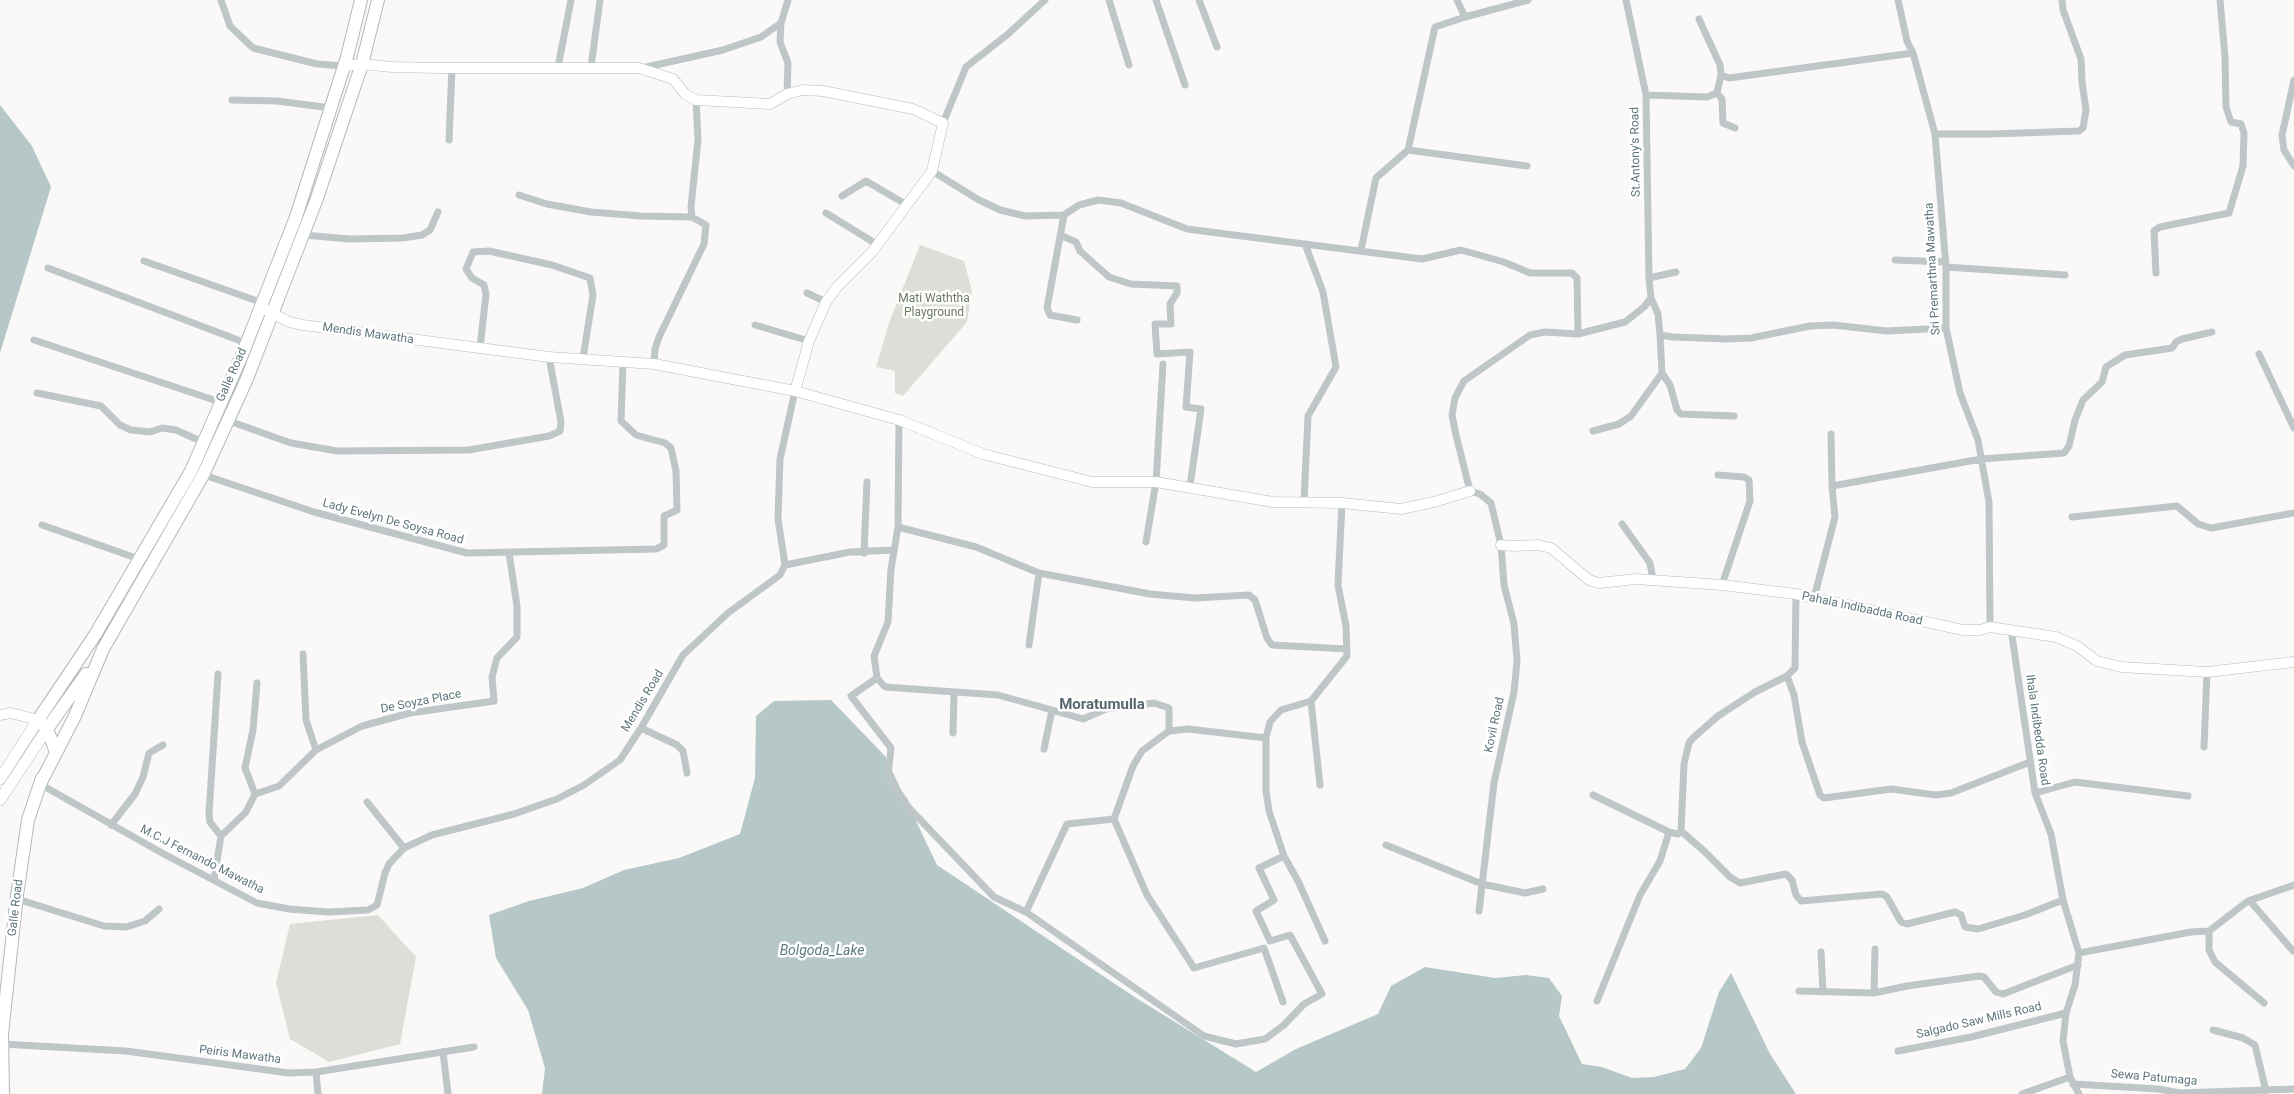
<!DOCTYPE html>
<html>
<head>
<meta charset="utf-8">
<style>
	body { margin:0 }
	canvas { display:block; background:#faf9f8 }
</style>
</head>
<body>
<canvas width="2294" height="1094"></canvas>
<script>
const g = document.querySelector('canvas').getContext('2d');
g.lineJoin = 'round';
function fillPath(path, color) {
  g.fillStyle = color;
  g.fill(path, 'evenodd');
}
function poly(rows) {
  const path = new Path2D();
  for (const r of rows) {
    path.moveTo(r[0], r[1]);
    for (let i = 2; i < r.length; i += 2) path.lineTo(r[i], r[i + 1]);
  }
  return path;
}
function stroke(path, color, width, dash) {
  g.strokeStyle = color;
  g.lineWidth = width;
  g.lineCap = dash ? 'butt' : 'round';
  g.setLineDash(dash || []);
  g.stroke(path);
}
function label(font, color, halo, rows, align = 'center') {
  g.font = font + ' Roboto,sans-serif';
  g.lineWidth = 5;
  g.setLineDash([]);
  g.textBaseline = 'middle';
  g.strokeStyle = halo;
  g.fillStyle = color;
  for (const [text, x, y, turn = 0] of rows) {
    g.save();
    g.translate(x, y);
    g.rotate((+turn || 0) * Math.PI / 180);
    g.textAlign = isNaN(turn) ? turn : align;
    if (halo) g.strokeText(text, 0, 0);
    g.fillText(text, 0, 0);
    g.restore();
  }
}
const green = poly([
	[920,245,964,261,972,291,967,322,903,396,895,393,895,371,876,367,890,320],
	[378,915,416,957,400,1044,329,1062,290,1039,276,983,290,924]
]);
const water = poly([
	[0,105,32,146,51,187,0,353],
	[831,700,885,756,937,865,1133,996,1256,1072,1296,1049,1378,1014,1391,986,1425,967,1495,978,1526,975,1549,978,1562,996,1559,1016,1582,1064,1602,1067,1632,1078,1654,1077,1685,1069,1701,1048,1719,992,1731,973,1770,1054,1796,1094,542,1094,545,1068,528,1010,496,958,489,915,529,901,583,888,624,870,679,858,740,834,755,778,756,716,774,701]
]);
const street = poly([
	[221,0,230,26,253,48,317,64,344,66],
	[1109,0,1129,65],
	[1156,0,1185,85],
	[1199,0,1217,47],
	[1626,0,1646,95,1649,278,1676,272],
	[1898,0,1907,41,1913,53,1935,134,1946,267,1946,328,1960,393,1978,440,1989,502,1990,627],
	[1465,17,1528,0],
	[1699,19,1720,65,1721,75,1717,93],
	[781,23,780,42,788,63,787,94],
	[558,67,571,0],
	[591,67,600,0],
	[642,68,723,50,761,37,781,23,788,0],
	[1721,75,1729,78,1913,53],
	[2294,80,2282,135,2284,150,2294,166],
	[1717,93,1722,99,1723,123,1735,128],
	[1646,95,1707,97,1717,93],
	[232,100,277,101,331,108],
	[943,123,966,67,1008,34,1045,0],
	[1935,134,1991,134,2079,131,2083,128,2086,110,2082,82,2081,59,2063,10,2062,0],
	[449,140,452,68],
	[1408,150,1527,166],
	[932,171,979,200,1000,210,1025,216,1064,215,1079,205,1098,200,1121,203,1187,229,1422,259,1461,250,1504,262,1530,273,1572,273,1577,278,1578,334],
	[519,195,547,204,591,212,641,216,692,217],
	[842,196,866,181,907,205],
	[826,213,878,245],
	[1064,215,1047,308,1050,315,1077,320],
	[304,235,349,239,403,238,422,235,430,230,438,212],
	[1060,235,1076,242,1080,251,1109,277,1131,284,1177,286,1177,293,1170,304,1171,324,1155,324,1157,354,1190,352,1186,407,1201,409,1190,486],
	[1361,250,1376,178,1408,150,1435,27,1465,17,1457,0],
	[1895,260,1945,262],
	[144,261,263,303],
	[1946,267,2065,275],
	[48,268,246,343],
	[2156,273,2154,231,2160,227,2229,213,2243,166,2244,133,2241,124,2231,122,2226,107,2225,57,2220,0],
	[807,293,826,302],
	[1651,298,1658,314,1660,335,1673,337,1727,339,1751,338,1810,326,1833,325,1887,331,1946,328],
	[755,325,809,341],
	[34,340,220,402],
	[480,348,486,294,484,285,472,278,466,269,473,252,489,251,552,265,590,278,593,295,583,358],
	[2259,354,2294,428],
	[654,364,655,349,659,337,704,244,706,225,692,217,691,207,698,139,696,100],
	[1662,373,1670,385,1677,410,1681,414,1734,416],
	[37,393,101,406,120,425,131,430,150,432,162,428,176,430,203,442],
	[899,420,898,527,891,569,888,622,874,656,877,678,885,687,998,695,1052,710,1044,749],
	[229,421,291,443,337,451,469,450,549,436,560,431,561,422,549,357],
	[1593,431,1619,424,1631,416,1662,373,1660,335],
	[201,474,314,512,467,553,656,549,664,545,664,516,677,510,676,471,671,448,665,443,636,435,621,421,623,362],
	[1718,475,1744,477,1749,480,1750,501,1722,585],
	[1832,486,1981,459,2064,453,2069,446,2075,420,2083,400,2102,382,2106,367,2125,355,2172,348,2176,342,2182,339,2212,332],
	[1304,502,1308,416,1336,367,1323,292,1305,244],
	[2072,517,2177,506,2198,524,2211,528,2294,513],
	[1622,524,1650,563,1653,580],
	[42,525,139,559],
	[898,527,976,547,1039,573,1150,594,1195,598,1249,595,1255,600,1267,638,1272,645,1347,649],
	[1146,542,1156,482,1163,364],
	[864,553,867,482],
	[785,565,850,552,894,550],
	[1796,594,1795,668,1787,676,1755,692,1718,716,1693,738,1689,743,1684,764,1681,831,1704,851,1730,877,1740,883,1786,874,1792,880,1796,895,1801,901,1882,894,1887,897,1901,922,1907,924,1955,912,1961,915,1965,927,1978,929,2025,915,2063,900],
	[1814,598,1835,517,1832,486,1831,434],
	[2011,629,2035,793,2051,834,2063,900,2079,953,2075,985,2066,1013,2063,1041,2070,1077,2079,1094],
	[1029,645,1039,573],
	[303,654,306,720,316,750],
	[218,674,209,814,210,822,221,836],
	[1787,676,1794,695,1802,742,1820,795,1824,798,1891,789,1936,795,1951,793,2030,762],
	[877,678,851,696,891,748,888,776,909,808,994,897,1026,912,1204,1036,1236,1044,1265,1039,1284,1025,1304,1004,1322,994,1290,935,1270,941,1256,911,1274,900,1259,868,1284,856],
	[1311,701,1320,785],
	[1052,710,1083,719,1106,709,1154,703,1169,708,1169,731],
	[641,728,677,745,683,751,687,773],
	[953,733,954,693],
	[1266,738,1188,729,1169,731,1142,751,1133,766,1114,819,1147,895,1194,968,1264,948,1283,1002],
	[2204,747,2207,672],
	[40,784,162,853,257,903,289,909,328,912,368,910,377,905,385,873,389,864,404,848,432,835,514,814,557,799,584,785,620,760,641,728,683,655,728,613,780,575,785,565,778,519,780,459,795,391],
	[2035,793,2075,782,2188,796],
	[255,794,245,768,253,730,257,683],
	[1593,795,1669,832,1678,834,1681,831],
	[367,802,404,848],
	[111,825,135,794,143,777,149,753,163,745],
	[1386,845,1482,884,1525,893,1543,889],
	[214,879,221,836,246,812,255,794,279,786,316,750,362,726,410,713,494,701,492,677,497,658,517,637,517,606,509,553],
	[17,899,104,926,126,927,145,921,159,909],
	[2250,901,2293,951],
	[1479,911,1494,783,1514,692,1517,661,1514,624,1504,585,1501,545,1491,503,1480,494,1470,491,1456,435,1452,415,1455,398,1464,381,1530,335,1545,332,1578,334,1625,322,1644,307,1651,298,1649,278],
	[1026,912,1067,824,1114,819],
	[2209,931,2209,950,2215,962,2264,1003],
	[1325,941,1298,881,1284,856,1269,811,1266,791,1266,738,1270,722,1281,710,1311,701,1347,656,1346,626,1338,585,1342,503],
	[1821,952,1823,992],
	[2079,953,2191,932,2209,931,2248,901,2294,885],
	[1799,991,1874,993,1907,986,1979,976,1984,977,1996,992,2003,994,2078,965],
	[1874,993,1875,949],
	[1597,1001,1640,895,1660,861,1669,832],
	[2213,1030,2243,1038,2255,1045,2266,1091],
	[2,1044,126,1051,289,1073,316,1072,474,1047],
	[1898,1051,1971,1037,2066,1013],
	[443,1052,448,1094],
	[316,1072,318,1094],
	[2073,1084,2158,1089,2180,1093,2294,1089],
	[2022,1094,2070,1077]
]);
const secondary = poly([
	[344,66,362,64,392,67,439,68,639,68,673,79,685,94,696,100,770,104,787,94,803,90,823,91,913,109,943,123,932,171,872,252,837,287,826,302,809,341,795,391],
	[266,310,289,322,303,325,549,357,654,364,795,391,899,420,983,454,1092,482,1156,482,1273,502,1342,503,1401,509,1434,502,1470,491],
	[1501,545,1513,546,1538,545,1551,548,1589,580,1599,583,1636,579,1722,585,1796,594,1963,630,1980,630,1990,627,2056,637,2077,646,2097,661,2121,667,2207,672,2294,662],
	[0,715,11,713,38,720]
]);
const primary = poly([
	[0,779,38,720],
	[0,800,47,729]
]);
const highway = poly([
	[48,736,47,729,86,674],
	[56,752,47,729,38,720,95,635,191,471,242,355,296,217,347,57,361,0],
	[40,784,75,716,103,649,203,475,246,381,316,201,362,64,378,0],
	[3,1094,2,1034,17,895,28,820,42,778]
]);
const streetNames = [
	["St.Antony's Road",1636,152,-91],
	["Sri Premarthna Mawatha",1933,269,-93],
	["Mendis Mawatha",368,334,8],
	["Galle Road",232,375,-66],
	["Lady Evelyn De Soysa Road",393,522,15],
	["Pahala Indibadda Road",1862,609,12],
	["Mendis Road",643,701,-59],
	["De Soyza Place",421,702,-11],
	["Kovil Road",1495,725,-78],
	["Ihala Indibedda Road",2037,730,82],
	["M.C.J Fernando Mawatha",202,860,27],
	["Galle Road",16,908,-83],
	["Salgado Saw Mills Road",1979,1021,-13],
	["Peiris Mawatha",240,1055,7],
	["Sewa Patumaga",2154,1078,5]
];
const parkNames = [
	["Mati Waththa",934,299],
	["Playground",934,313]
];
const waterNames = [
	["Bolgoda_Lake",822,951]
];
const quarterNames = [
	["Moratumulla",1102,705]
];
fillPath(green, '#dbdfd7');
fillPath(water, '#b6c7c8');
stroke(secondary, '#b3bcbf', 11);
stroke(primary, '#b2babd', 12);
stroke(highway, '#b2b9bb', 14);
stroke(street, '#bec6c8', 7);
stroke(secondary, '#fff', 10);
stroke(primary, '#fff', 11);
stroke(highway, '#fff', 12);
label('12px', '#60767d', '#fff', streetNames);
label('12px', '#6d7a64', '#fff', parkNames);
label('italic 14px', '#607b7c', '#fff', waterNames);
label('bold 15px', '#57686e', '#fff', quarterNames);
</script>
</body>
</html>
